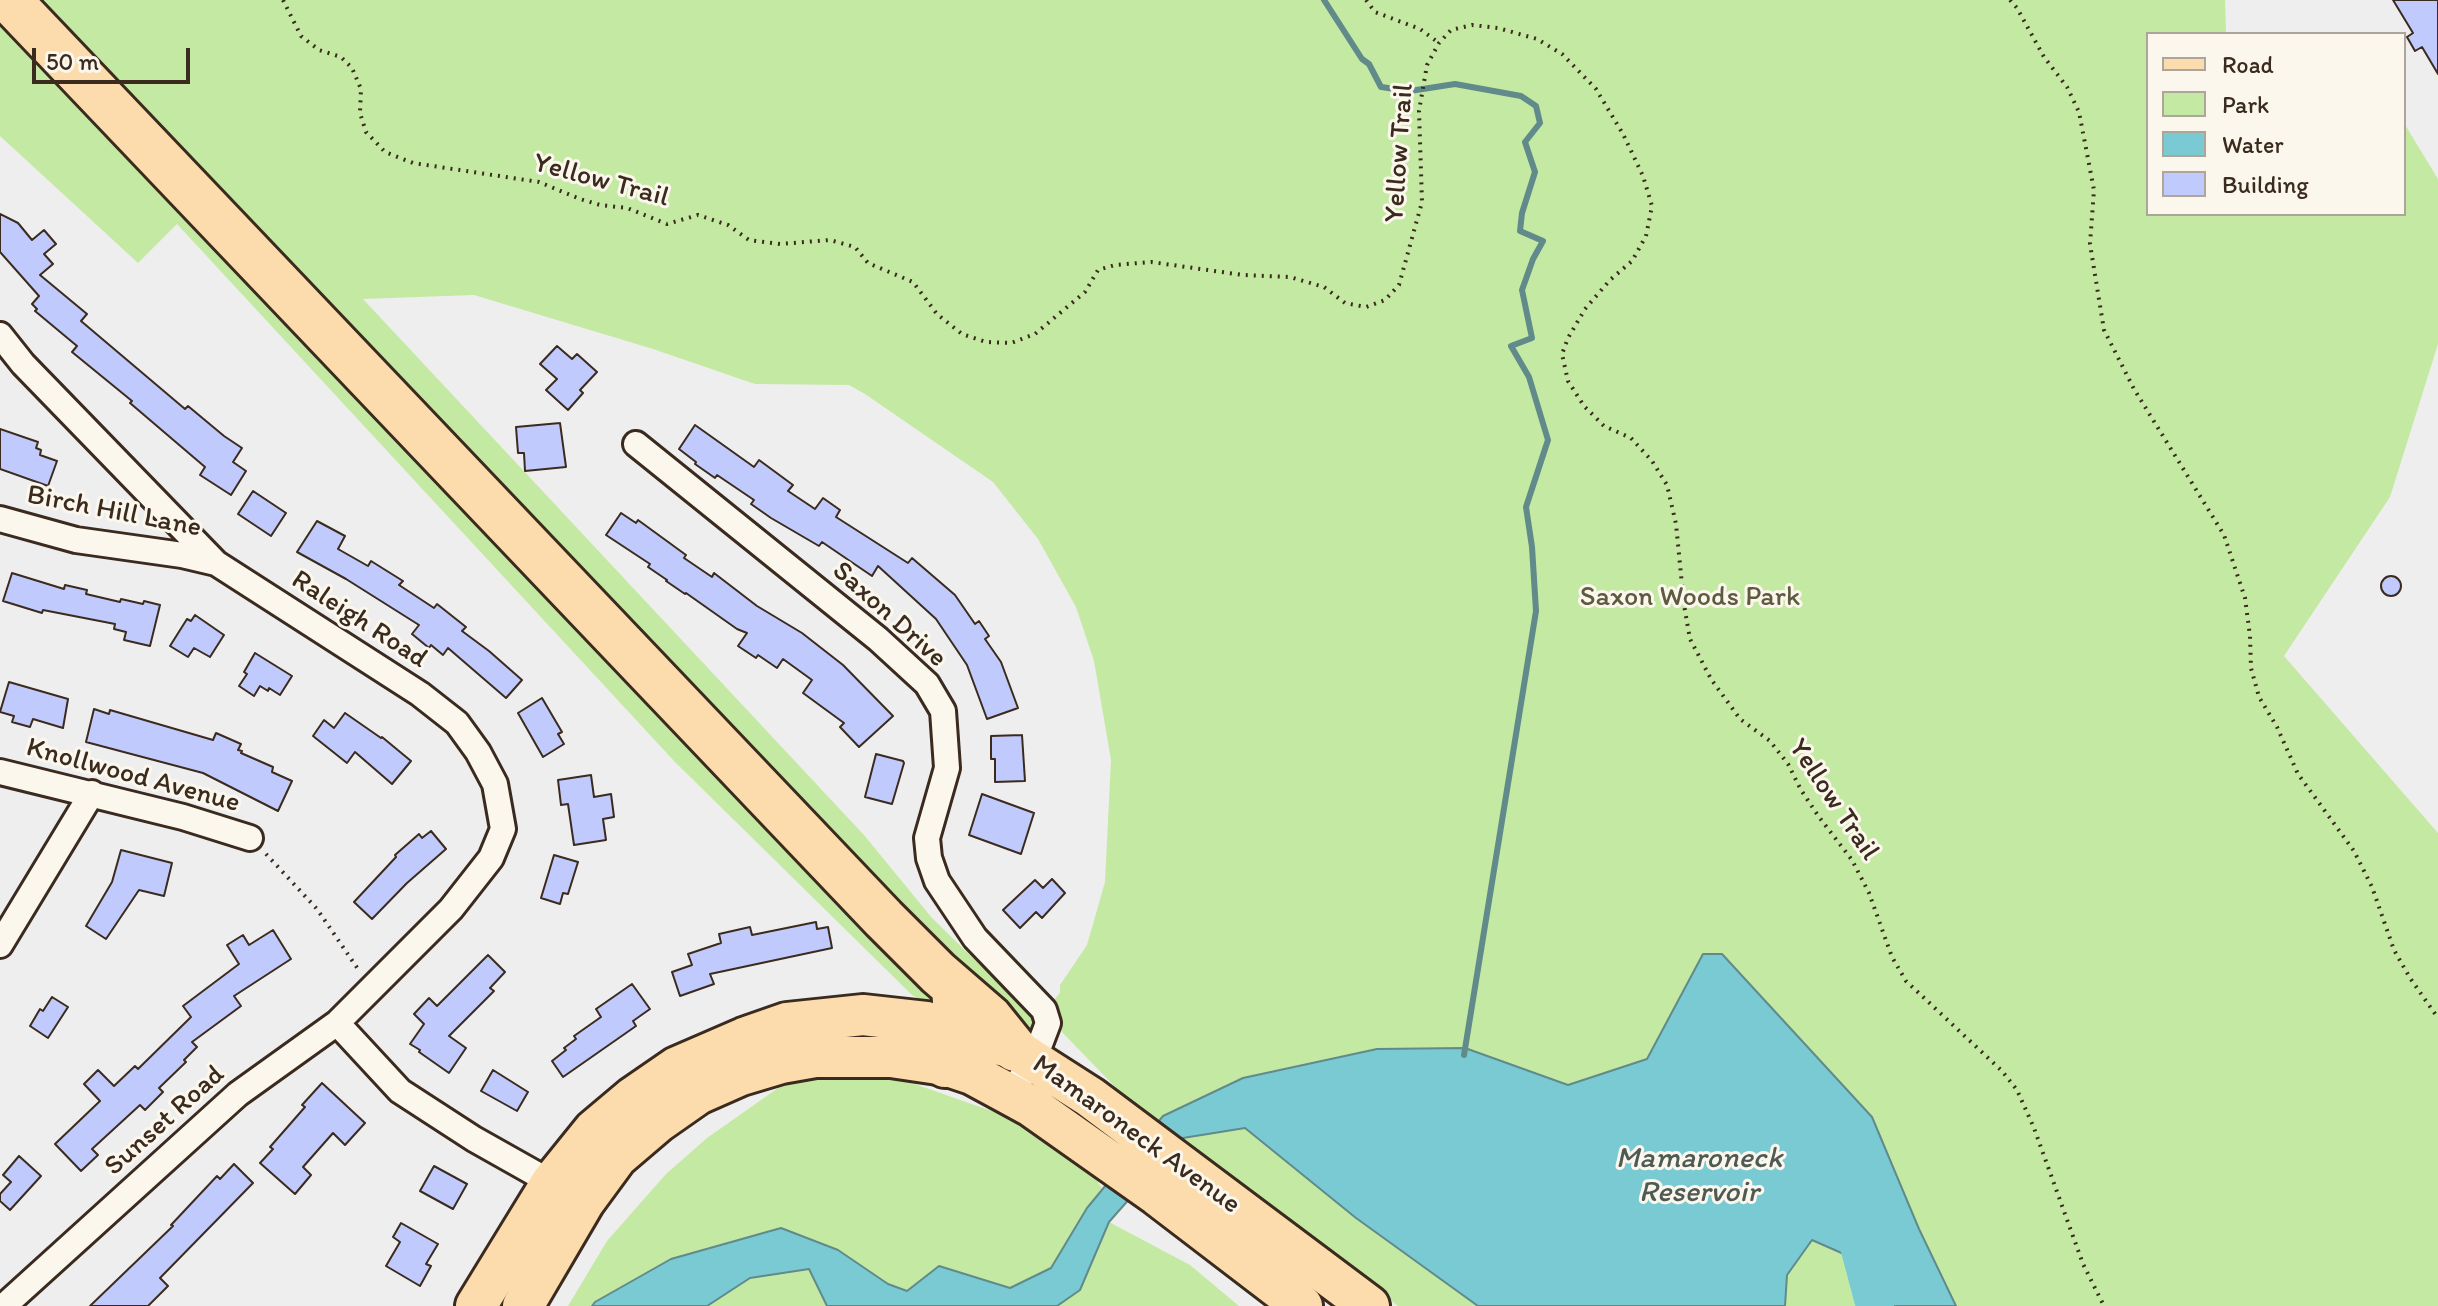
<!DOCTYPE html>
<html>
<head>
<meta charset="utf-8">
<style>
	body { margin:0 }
	#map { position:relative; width:2438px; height:1306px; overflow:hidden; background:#efeeef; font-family:Itim,sans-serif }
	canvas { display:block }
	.legend { position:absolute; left:2146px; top:32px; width:260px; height:184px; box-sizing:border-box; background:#fbf7ec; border:2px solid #aea59a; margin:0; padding:10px 14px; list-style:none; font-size:24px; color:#3b2a1e }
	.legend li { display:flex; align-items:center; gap:16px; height:40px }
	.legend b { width:40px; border:2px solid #aea59a }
	.scale { position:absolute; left:32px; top:48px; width:158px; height:36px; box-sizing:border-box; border:4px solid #3b2a1e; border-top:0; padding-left:10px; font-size:24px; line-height:28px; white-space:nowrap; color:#3b2a1e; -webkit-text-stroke:6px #fbf7ec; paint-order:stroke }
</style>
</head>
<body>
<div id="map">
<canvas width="2438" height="1306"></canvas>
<ul class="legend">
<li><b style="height:10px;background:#fcdcac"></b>Road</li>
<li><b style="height:22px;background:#c4e9a3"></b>Park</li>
<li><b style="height:22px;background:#7acad3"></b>Water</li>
<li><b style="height:22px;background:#c0cafc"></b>Building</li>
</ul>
<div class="scale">50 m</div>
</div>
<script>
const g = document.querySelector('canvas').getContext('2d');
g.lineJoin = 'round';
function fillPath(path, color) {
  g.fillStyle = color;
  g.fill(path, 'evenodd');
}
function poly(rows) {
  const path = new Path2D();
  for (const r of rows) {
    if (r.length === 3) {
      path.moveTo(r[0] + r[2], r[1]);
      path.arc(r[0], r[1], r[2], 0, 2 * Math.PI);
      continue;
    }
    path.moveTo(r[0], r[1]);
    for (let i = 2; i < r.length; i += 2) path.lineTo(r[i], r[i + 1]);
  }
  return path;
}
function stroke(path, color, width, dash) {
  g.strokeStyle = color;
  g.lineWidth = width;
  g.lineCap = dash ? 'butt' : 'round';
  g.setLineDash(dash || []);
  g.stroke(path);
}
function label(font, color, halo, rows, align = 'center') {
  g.font = font + ' Itim,sans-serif';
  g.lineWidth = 6;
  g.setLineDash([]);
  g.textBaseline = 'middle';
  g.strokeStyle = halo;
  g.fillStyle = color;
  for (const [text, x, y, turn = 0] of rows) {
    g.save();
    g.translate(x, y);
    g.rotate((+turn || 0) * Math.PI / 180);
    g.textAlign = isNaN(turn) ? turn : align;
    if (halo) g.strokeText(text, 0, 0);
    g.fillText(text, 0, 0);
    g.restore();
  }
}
const green = poly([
	[39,0,2225,0,2226,34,2148,34,2148,214,2404,214,2404,123,2438,179,2438,344,2390,497,2284,656,2438,833,2438,1306,1398,1306,1271,1205,1183,1138,1189,1137,1163,1117,1154,1127,1059,1029,1053,1001,1060,993,1060,985,1087,945,1105,882,1111,760,1094,661,1076,607,1038,539,993,482,865,394,849,385,755,384,653,349,474,295,363,299,864,835,932,918,1028,1012,1034,1022,1032,1027,1028,1029,874,879],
	[0,18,938,1001,930,1005,912,995,675,762,177,224,138,263,0,136],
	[855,1063,1040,1128,1081,1158,1102,1188,1087,1208,1051,1268,1010,1288,939,1266,907,1291,888,1284,838,1250,595,1302,592,1306,568,1306,607,1241,666,1174,707,1138,788,1081],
	[1109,1222,1190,1265,1239,1306,1057,1306,1080,1290],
	[809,1269,827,1306,707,1306,750,1278]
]);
const water = poly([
	[1703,954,1722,954,1872,1117,1919,1229,1956,1306,1883,1306,1862,1262,1812,1240,1787,1275,1785,1306,1478,1306,1356,1218,1245,1128,1183,1138,1109,1222,1080,1290,1057,1306,827,1306,809,1269,750,1278,707,1306,592,1306,595,1302,671,1259,781,1228,838,1250,888,1284,907,1291,939,1266,1010,1288,1051,1268,1087,1208,1163,1116,1243,1078,1377,1049,1465,1048,1568,1085,1647,1059,1703,954]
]);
const stream = poly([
	[1324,0,1362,59,1369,64,1381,87,1410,91,1455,84,1521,96,1536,106,1540,123,1525,142,1535,172,1522,213,1520,231,1543,241,1533,259,1522,290,1532,338,1511,346,1529,377,1548,440,1526,507,1532,547,1536,611,1464,1055]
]);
const river = poly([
	[1851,1216,1875,1306]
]);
const building = poly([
	[2393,0,2438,0,2438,74,2422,47,2415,51,2407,37,2413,33,2393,0],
	[0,214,18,223,32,240,44,230,56,244,44,254,53,264,40,275,87,314,81,321,185,409,188,406,224,436,242,448,233,462,246,471,231,495,200,475,205,467,130,403,132,401,72,352,77,346,35,311,37,309,32,304,39,296,0,252,0,214],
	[557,346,572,359,577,354,597,372,580,390,583,393,568,410,546,390,557,379,540,364,557,346],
	[560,423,566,467,525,471,524,453,518,453,516,427,560,423],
	[695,425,754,467,759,460,793,485,788,491,815,509,823,498,840,510,836,517,908,563,912,558,955,595,975,624,979,621,989,636,985,639,1001,662,1018,708,987,719,967,665,936,619,878,566,872,576,822,542,819,546,771,518,751,504,754,500,717,475,715,478,695,464,696,462,679,449,695,425],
	[0,429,38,442,36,448,41,450,40,455,57,461,48,486,0,469,0,429],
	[253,491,286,513,271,536,238,514,253,491],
	[621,513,636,523,638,520,686,555,684,558,712,577,714,573,757,606,802,633,843,665,893,716,859,747,840,727,844,723,803,693,812,680,783,659,777,668,758,655,756,658,738,646,747,633,737,629,686,593,685,594,666,581,667,580,648,567,650,564,606,535,621,513],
	[317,521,345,536,338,549,368,566,371,561,403,581,399,585,434,608,437,604,466,627,462,631,489,651,522,680,506,698,448,648,443,655,431,645,429,648,412,634,419,625,346,579,297,552,317,521],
	[12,573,64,589,65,585,87,590,86,594,120,602,121,599,143,604,144,601,160,605,150,646,124,640,126,632,114,629,115,624,43,610,42,613,3,601,12,573],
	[2391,586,10],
	[195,615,224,635,210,657,194,648,188,657,170,646,187,619,191,621,195,615],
	[255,653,292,676,280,695,269,688,268,691,260,686,254,696,239,686,247,674,244,672,255,653],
	[9,682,68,699,63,728,33,719,30,727,12,722,14,716,0,712,9,682],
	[542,698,562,732,558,734,564,744,543,757,518,713,542,698],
	[94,709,109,714,110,710,213,740,216,733,241,744,238,750,242,751,241,753,273,767,272,772,292,781,278,811,203,773,86,742,94,709],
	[345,713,381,738,382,737,411,761,392,784,355,752,347,763,313,736,324,720,334,728,345,713],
	[1022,735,1025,781,995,782,995,759,991,759,991,736,1022,735],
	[876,754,903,761,904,763,892,804,865,797,876,754],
	[591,775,594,797,611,794,614,817,603,819,606,840,574,845,568,804,561,805,558,780,591,775],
	[982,794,1034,813,1021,854,969,835,982,794],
	[431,831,446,849,407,883,372,919,354,902,396,857,395,855,419,834,422,838,431,831],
	[121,850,172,863,164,896,139,890,106,939,86,926,112,882,121,850],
	[554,855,578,862,568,894,563,893,560,904,541,898,554,855],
	[1052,879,1065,893,1042,918,1036,912,1020,928,1003,910,1035,880,1043,888,1052,879],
	[816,922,817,929,828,927,832,948,710,974,714,984,680,996,672,972,692,965,688,954,721,943,719,934,750,927,752,935,816,922],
	[273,930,291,959,234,996,241,1006,192,1042,197,1047,184,1060,186,1062,159,1088,163,1092,145,1110,140,1105,92,1149,98,1155,81,1171,55,1144,100,1101,84,1084,98,1070,114,1086,135,1066,138,1069,191,1017,183,1006,239,964,227,945,243,935,249,945,273,930],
	[488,955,505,972,490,988,494,991,449,1036,466,1048,449,1073,419,1052,420,1050,410,1044,424,1024,414,1014,429,998,437,1006,488,955],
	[632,984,650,1009,633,1021,636,1026,563,1077,552,1061,566,1050,564,1048,576,1039,574,1036,601,1017,596,1009,632,984],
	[52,997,68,1007,48,1038,30,1026,40,1009,43,1011,52,997],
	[493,1070,528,1092,517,1111,481,1091,493,1070],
	[322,1083,365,1123,345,1145,333,1133,303,1167,311,1175,295,1194,260,1163,273,1149,270,1147,305,1107,302,1105,322,1083],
	[19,1156,41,1176,10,1210,0,1201,0,1194,11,1182,3,1175,19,1156],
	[234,1164,253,1183,160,1278,168,1286,148,1306,90,1306,173,1226,171,1225,217,1176,220,1179,234,1164],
	[434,1166,467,1184,453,1209,420,1191,434,1166],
	[401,1223,438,1244,426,1264,431,1266,420,1286,386,1266,400,1242,393,1237,401,1223]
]);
const path = poly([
	[283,0,301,36,319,50,341,57,352,68,361,89,360,113,366,132,385,152,413,163,539,182,580,199,600,205,627,208,667,224,698,215,728,225,749,240,780,244,830,240,855,247,868,263,913,282,937,314,962,334,986,342,1011,343,1035,334,1085,292,1098,270,1115,265,1151,262,1243,275,1290,277,1324,287,1345,303,1366,307,1385,300,1399,285,1422,202,1419,111,1427,65,1439,43,1451,30,1472,25,1498,28,1537,39,1562,54,1596,89,1623,134,1643,176,1652,206,1646,236,1632,261,1610,280,1585,309,1568,338,1562,354,1568,381,1584,406,1604,426,1631,438,1652,461,1667,485,1676,524,1684,605,1690,639,1711,679,1740,719,1770,741,1788,764,1801,790,1819,817,1852,860,1869,893,1892,957,1906,981,2002,1071,2017,1090,2034,1128,2083,1264,2104,1306],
	[1366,0,1375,12,1420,29,1439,43],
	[2010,0,2017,8,2044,57,2067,87,2079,112,2094,190,2090,244,2104,330,2134,389,2224,535,2245,598,2250,636,2251,668,2259,697,2277,727,2298,774,2354,851,2372,887,2394,950,2410,978,2438,1018],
	[266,854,317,909,360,972]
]);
const minor = poly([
	[0,335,23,364,216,563,420,694,457,723,478,752,495,784,503,829,491,858,451,909,337,1023,238,1094,4,1306],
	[636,444,878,639,927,684,943,711,947,768,927,838,929,858,937,881,975,938,1044,1010,1048,1023,1034,1060,1009,1094],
	[0,519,76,540,182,555,216,563],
	[0,772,183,817,250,838],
	[0,945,92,793],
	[337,1023,400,1091,474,1139,561,1188]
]);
const primary = poly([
	[476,1306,552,1182,594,1130,632,1098,677,1067,744,1038,787,1023,863,1015,926,1022,1015,1049,1090,1097,1369,1306],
	[523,1306,584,1202,617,1157,658,1122,698,1094,741,1075,781,1063,815,1057,891,1057,945,1065,972,1074,1009,1094,1031,1106,1157,1195,1302,1306]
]);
const motorway = poly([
	[9,0,884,919,938,973,990,1018,1015,1049],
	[945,1065,957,1031,954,987]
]);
const streetNames = [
	["Yellow Trail",1400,153,-86],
	["Yellow Trail",601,181,15],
	["Birch Hill Lane",114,512,11],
	["Saxon Drive",889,615,42],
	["Raleigh Road",359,620,33],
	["Knollwood Avenue",133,776,15],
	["Yellow Trail",1833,800,56],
	["Sunset Road",165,1121,-42],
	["Mamaroneck Avenue",1136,1135,36]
];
const parkNames = [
	["Saxon Woods Park",1690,598]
];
const waterNames = [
	["Mamaroneck",1699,1159],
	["Reservoir",1699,1193]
];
fillPath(green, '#c4e9a3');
fillPath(water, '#7acad3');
stroke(water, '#618a8b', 2);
stroke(stream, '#618a8b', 6);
stroke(river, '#7acad3', 38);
fillPath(building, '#c0cafc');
stroke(building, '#3b2a1e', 2);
stroke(minor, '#3b2a1e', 30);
stroke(primary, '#3b2a1e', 46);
stroke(motorway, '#3b2a1e', 50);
stroke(path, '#3b2a1e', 4, [2, 6]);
stroke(minor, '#fbf7ec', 24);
stroke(primary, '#fcdcac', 40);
stroke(motorway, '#fcdcac', 44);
label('28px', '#3b2a1e', '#fbf7ec', streetNames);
label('28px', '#5d5a3f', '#fbf7ec', parkNames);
label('italic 30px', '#4e5a54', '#fbf7ec', waterNames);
</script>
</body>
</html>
